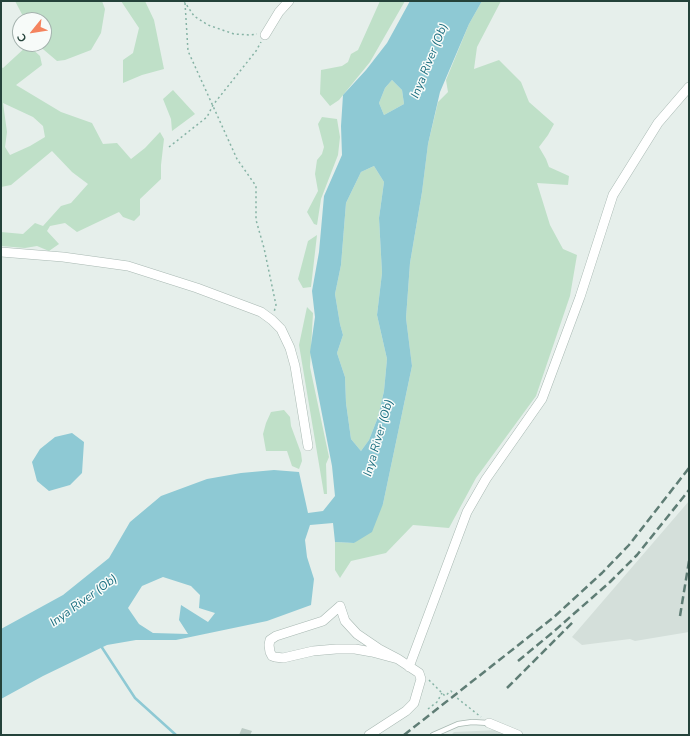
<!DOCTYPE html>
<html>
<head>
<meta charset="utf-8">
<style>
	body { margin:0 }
	#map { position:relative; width:690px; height:736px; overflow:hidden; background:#e6efeb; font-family:"Nunito Sans",sans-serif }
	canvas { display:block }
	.frame { position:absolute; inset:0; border:2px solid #24423a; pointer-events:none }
	.north { position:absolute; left:12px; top:12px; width:40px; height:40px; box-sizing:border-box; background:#f7fbf9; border:1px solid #a3b1ad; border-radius:50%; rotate:240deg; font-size:11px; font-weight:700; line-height:16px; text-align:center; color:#24423a }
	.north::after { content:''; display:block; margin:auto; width:14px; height:18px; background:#f4845f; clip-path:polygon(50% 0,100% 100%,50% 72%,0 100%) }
</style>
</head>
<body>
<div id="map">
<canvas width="690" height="736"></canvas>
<div class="frame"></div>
<div class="north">С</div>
</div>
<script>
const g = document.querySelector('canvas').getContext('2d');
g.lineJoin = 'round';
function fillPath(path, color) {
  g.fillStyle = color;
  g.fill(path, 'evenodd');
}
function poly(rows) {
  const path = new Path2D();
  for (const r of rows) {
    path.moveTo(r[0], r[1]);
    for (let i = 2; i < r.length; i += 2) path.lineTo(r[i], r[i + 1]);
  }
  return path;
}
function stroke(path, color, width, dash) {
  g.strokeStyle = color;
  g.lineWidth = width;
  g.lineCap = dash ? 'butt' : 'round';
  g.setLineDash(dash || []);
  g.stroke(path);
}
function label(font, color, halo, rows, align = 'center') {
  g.font = font + ' "Nunito Sans",sans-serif';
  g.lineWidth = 3;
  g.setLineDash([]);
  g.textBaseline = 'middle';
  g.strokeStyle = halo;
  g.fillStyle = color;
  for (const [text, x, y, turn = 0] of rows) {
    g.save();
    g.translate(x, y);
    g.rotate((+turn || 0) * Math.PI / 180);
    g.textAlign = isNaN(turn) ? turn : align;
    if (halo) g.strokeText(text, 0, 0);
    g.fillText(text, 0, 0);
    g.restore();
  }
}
const built = poly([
	[689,501,689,632,635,641,630,639,582,645,572,637],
	[499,730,509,735,451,735,454,732]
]);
const green = poly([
	[15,1,102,1,105,9,101,33,91,50,65,60,57,61,37,44,44,44,44,20,25,20],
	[121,1,145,1,154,20,164,69,142,75,123,83,123,60,133,53,139,28],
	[380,1,405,1,370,62,339,100,330,106,320,94,321,70,342,66,348,62,351,54,358,50],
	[482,1,501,1,477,47,474,69,499,60,521,82,529,102,554,124,548,135,539,147,546,159,549,167,569,176,568,185,537,183,550,225,563,249,577,255,570,296,536,396,476,478,449,528,413,525,386,553,351,561,340,578,335,570,335,542,354,543,383,504,412,366,406,318,410,263,422,192,428,144,438,102,448,92,446,80,469,24],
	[28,45,40,56,42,65,16,85,61,112,92,123,103,144,117,143,131,159,145,148,160,132,164,139,161,165,161,179,140,199,140,215,134,221,123,217,119,212,77,232,65,223,50,226,47,231,59,244,49,251,37,246,25,248,1,246,1,232,23,234,35,223,43,226,61,206,71,203,88,184,72,172,52,151,11,185,1,187,1,67,3,68],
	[3,103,33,117,43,126,45,137,30,146,10,155,5,147,7,132],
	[392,80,402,90,404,104,384,115,379,103,385,88],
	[173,90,195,114,172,131,171,119,163,99],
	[322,117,337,119,340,137,338,155,321,199,317,225,314,224,307,212,318,191,315,174,317,160,322,154,324,147,318,124],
	[374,166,384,182,379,218,382,273,377,315,387,359,384,391,378,417,369,440,361,451,351,439,346,403,345,377,337,353,343,335,340,324,335,294,341,265,346,203,361,172],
	[317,235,311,287,303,288,298,279,308,241],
	[307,307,313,313,310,367,329,457,326,464,327,494,324,494,299,345],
	[284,410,290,417,291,426,301,453,302,461,299,469,292,466,287,451,266,451,263,434,266,423,271,412]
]);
const water = poly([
	[410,1,482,1,469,24,440,92,428,144,422,192,410,263,406,318,412,366,383,504,372,532,354,543,335,542,333,523,310,525,305,540,307,557,314,579,311,605,267,621,176,640,136,640,107,645,43,676,1,699,1,629,63,595,109,558,130,522,161,496,207,479,241,473,274,470,299,472,308,513,323,511,335,496,332,466,310,352,315,317,312,291,319,252,324,196,342,155,341,126,343,95,366,70,387,43],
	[392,80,402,90,404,104,384,115,379,103,385,88],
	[374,166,384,182,379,218,382,273,377,315,387,359,384,391,378,417,369,440,361,451,351,439,346,403,345,377,337,353,343,335,340,324,335,294,341,265,346,203,361,172],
	[163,577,191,586,200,595,199,608,215,613,208,622,181,605,179,620,188,634,153,633,139,624,128,608,142,586],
	[72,433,84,442,82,473,70,485,49,491,37,481,32,462,40,449,55,437]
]);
const stream = poly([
	[101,646,135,698,176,735]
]);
const building = poly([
	[242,728,252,731,250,735,239,735]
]);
const path = poly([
	[184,1,194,16,208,25,234,34,250,35,257,34],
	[185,3,188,51,237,159,256,186,256,220,264,248,276,305,274,312],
	[169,147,207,117,213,105,256,51,261,42],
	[429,680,445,696,451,691,457,698,481,717],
	[428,709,437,702,442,693]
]);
const lane = poly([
	[433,735,458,724,472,722,489,723]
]);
const street = poly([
	[265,35,279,12,289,1],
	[1,252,63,257,128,266,197,288,261,312,272,320,281,329,290,348,295,366,308,446],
	[409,667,467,512,486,479,542,399,580,297,613,195,658,123,689,87],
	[489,723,518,735],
	[369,735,406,711,414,703,421,679,419,673,398,659,379,649,357,634,345,621,340,606,323,621,276,636,270,640,269,645,270,652,272,656,275,657,283,658,313,651,336,649,355,649,372,652,398,659]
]);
const rail = poly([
	[680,616,689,561],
	[518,661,552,633,610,582,637,555,689,490],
	[507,688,573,622],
	[404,735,554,617,602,573,629,545,689,468]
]);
const waterNames = [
	["Inya River (Ob)",430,61,-68],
	["Inya River (Ob)",379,438,-74],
	["Inya River (Ob)",84,601,-36]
];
fillPath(built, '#d4dfda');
fillPath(green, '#bfe0c8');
fillPath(water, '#8ec9d4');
stroke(stream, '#8ec9d4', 2.5);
fillPath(building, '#bbcac4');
stroke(lane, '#a8b8b2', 6);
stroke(street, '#a8b8b2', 10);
stroke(path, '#86b3a5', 1.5, [2, 3]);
stroke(lane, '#fff', 4.5);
stroke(street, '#fff', 9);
stroke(rail, '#5f7d75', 2.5, [8, 4]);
label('italic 12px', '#1c6f80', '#f7fbf9', waterNames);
</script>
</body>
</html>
